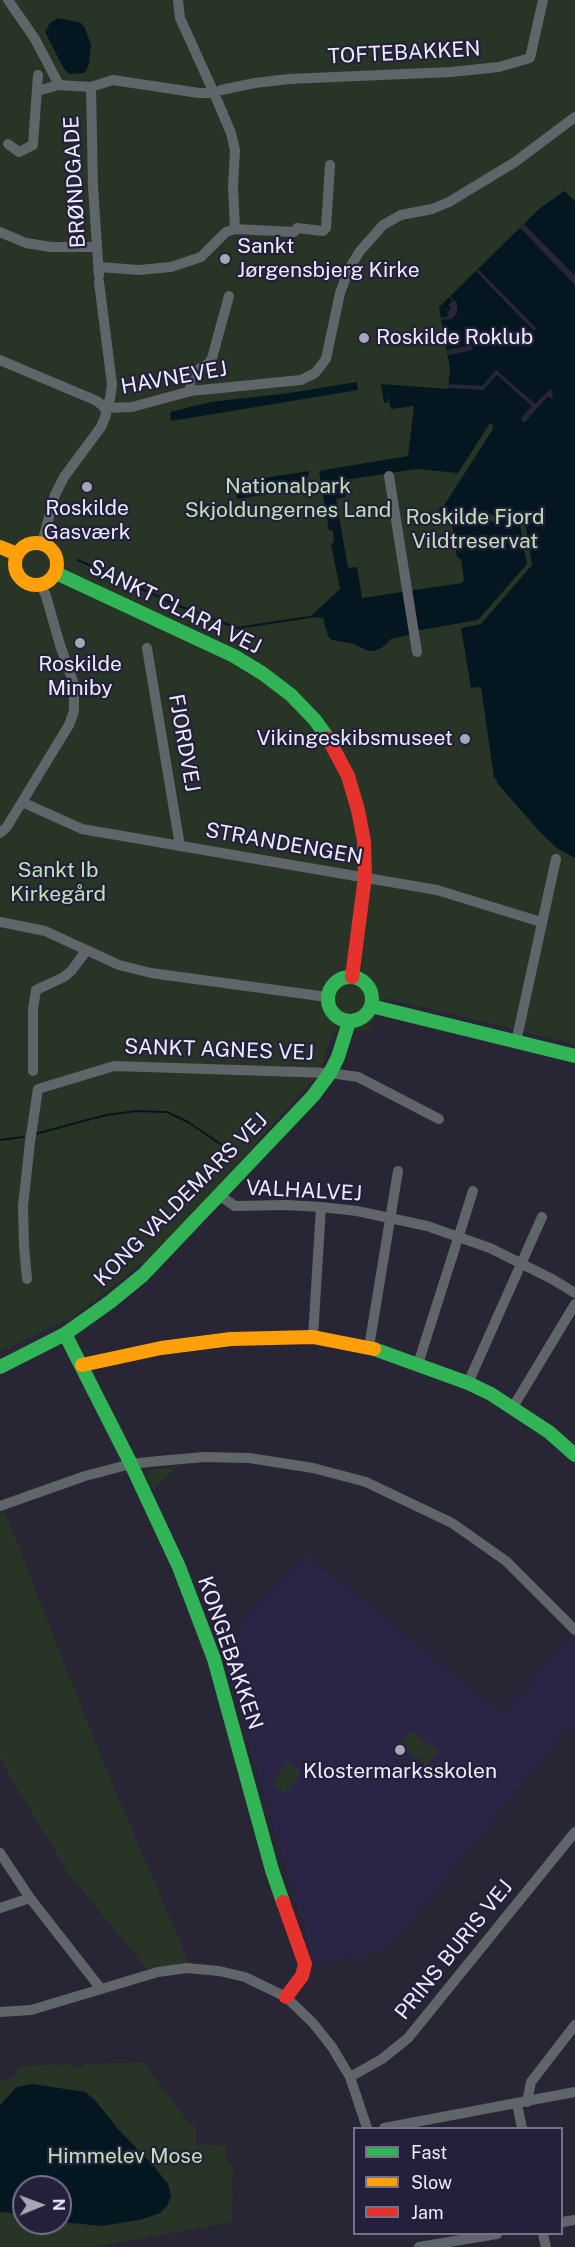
<!DOCTYPE html>
<html>
<head>
<meta charset="utf-8">
<style>
	body { margin:0 }
	#map { position:relative; width:575px; height:2247px; overflow:hidden; background:#282635; font-family:"Public Sans",sans-serif }
	canvas { display:block }
	.legend { position:absolute; left:353px; top:2127px; width:210px; height:108px; box-sizing:border-box; background:#24203b; border:2px solid #747189; margin:0; padding:8px 10px; list-style:none; font-size:18px; color:#ecebfd }
	.legend li { display:flex; align-items:center; gap:12px; height:30px }
	.legend b { width:30px; border:2px solid #747189 }
	.north { position:absolute; left:12px; top:2175px; width:60px; height:60px; box-sizing:border-box; background:#24203b; border:2px solid #747189; border-radius:50%; rotate:89deg; font-size:16px; font-weight:700; line-height:24px; text-align:center; color:#ecebfd }
	.north::after { content:''; display:block; margin:auto; width:21px; height:27px; background:#a7a6b7; clip-path:polygon(50% 0,100% 100%,50% 72%,0 100%) }
</style>
</head>
<body>
<div id="map">
<canvas width="575" height="2247"></canvas>
<ul class="legend">
<li><b style="height:8px;background:#30b455"></b>Fast</li>
<li><b style="height:8px;background:#ff9f0a"></b>Slow</li>
<li><b style="height:8px;background:#e5322d"></b>Jam</li>
</ul>
<div class="north">N</div>
</div>
<script>
const g = document.querySelector('canvas').getContext('2d');
g.lineJoin = 'round';
function fillPath(path, color) {
  g.fillStyle = color;
  g.fill(path, 'evenodd');
}
function poly(rows) {
  const path = new Path2D();
  for (const r of rows) {
    if (r.length === 3) {
      path.moveTo(r[0] + r[2], r[1]);
      path.arc(r[0], r[1], r[2], 0, 2 * Math.PI);
      continue;
    }
    path.moveTo(r[0], r[1]);
    for (let i = 2; i < r.length; i += 2) path.lineTo(r[i], r[i + 1]);
  }
  return path;
}
function stroke(path, color, width, dash) {
  g.strokeStyle = color;
  g.lineWidth = width;
  g.lineCap = dash ? 'butt' : 'round';
  g.setLineDash(dash || []);
  g.stroke(path);
}
function label(font, color, halo, rows, align = 'center') {
  g.font = font + ' "Public Sans",sans-serif';
  g.lineWidth = 4.5;
  g.setLineDash([]);
  g.textBaseline = 'middle';
  g.strokeStyle = halo;
  g.fillStyle = color;
  for (const [text, x, y, turn = 0] of rows) {
    g.save();
    g.translate(x, y);
    g.rotate((+turn || 0) * Math.PI / 180);
    g.textAlign = isNaN(turn) ? turn : align;
    if (halo) g.strokeText(text, 0, 0);
    g.fillText(text, 0, 0);
    g.restore();
  }
}
const built = poly([
	[307,1555,504,1715,568,1638,575,1645,575,1719,393,1944,364,1956,314,1963,222,1652,242,1631,237,1625]
]);
const green = poly([
	[0,0,575,0,575,1044,385,998,368,1030,333,1031,319,1073,163,1247,73,1317,0,1352],
	[177,1467,156,1487,155,1493,147,1477,150,1470],
	[5,1512,102,1760,189,1963,147,1969,69,1874,7,1771,0,1756,0,1514],
	[411,1730,438,1752,426,1766,400,1744],
	[288,1762,301,1773,285,1793,272,1783],
	[143,2062,190,2124,196,2127,196,2144,226,2146,225,2154,227,2160,233,2167,232,2222,94,2247,0,2247,0,2080,13,2078,19,2066,73,2064,73,2067,82,2067,84,2064],
	[24,2187,60,2187,60,2223,24,2223]
]);
const water = poly([
	[58,18,81,23,85,28,91,45,89,64,85,73,69,74,64,69,45,32,50,23],
	[564,191,575,201,575,858,558,849,540,832,497,783,496,778,494,778,481,687,471,688,461,628,481,624,532,565,524,516,520,516,519,519,527,564,478,620,409,632,409,635,391,639,383,647,374,651,368,651,354,644,332,640,328,636,323,618,310,617,340,589,331,544,334,542,333,531,329,530,319,471,408,456,414,406,391,409,388,396,388,402,384,403,381,384,448,389,450,369,439,307,539,209],
	[490,423,493,425,493,429,443,507,439,508,442,523,491,514,499,520,497,524,490,520,452,526,457,557,461,559,464,580,462,583,362,598,357,567,348,568,336,499,346,497,344,480,417,469,458,473],
	[357,382,358,390,171,421,170,412,211,402,290,393],
	[309,471,305,488,237,499,234,483],
	[32,2084,85,2092,95,2100,118,2129,152,2164,168,2184,171,2196,167,2206,160,2213,143,2219,103,2226,60,2222,60,2187,24,2187,24,2214,0,2212,0,2105,17,2087]
]);
const pier = poly([
	[524,224,575,276,575,285,520,228],
	[478,269,536,328,534,331,490,286,476,271],
	[450,296,457,303,457,313,452,319,441,320,441,318,448,316,447,312,451,309,449,305,453,301,449,297],
	[472,345,473,350,448,355,447,350],
	[496,370,535,404,551,388,553,396,551,399,548,396,525,422,523,422,521,418,532,406,497,375,483,390,448,388,448,384,482,386]
]);
const stream = poly([
	[78,560,177,605,237,628,310,617],
	[35,1134,106,1115,137,1111,167,1112,188,1122,222,1145],
	[0,1140,23,1137]
]);
const street = poly([
	[8,0,35,39,59,85,91,87,113,80,199,93,214,93],
	[178,0,180,18,214,93,231,133,235,150,233,187,235,229],
	[91,87,93,187,99,276],
	[221,90,255,83,289,79,451,72,499,67,530,58,543,0],
	[37,91,59,85],
	[8,144,19,152,33,145,38,75],
	[0,232,26,243,51,247,97,247],
	[99,267,139,270,171,267,201,257,226,232,235,229,294,232,297,228,323,231,326,228,330,165],
	[99,282,112,384,110,399,105,408],
	[0,360,97,401,105,408],
	[191,391,189,375,209,363,212,358,229,296],
	[105,408,132,407,191,391,301,380,315,373,326,359,340,293,349,269,360,251,383,225,401,215,432,209,449,202,515,162,575,117],
	[389,476,417,652],
	[42,543,55,495,64,477,101,427,106,415,105,408],
	[147,648,180,846],
	[22,802,82,829,437,890,541,922],
	[0,833,6,828,22,802,69,725,74,711,74,684,60,645,46,596,41,585],
	[0,922,45,931,119,965,151,973,327,997],
	[516,1042,556,859],
	[33,1071,33,1009,36,990,64,977,72,970,86,951],
	[220,1196,235,1206,286,1205,321,1207,357,1211,427,1226,490,1248,552,1279,575,1293],
	[27,1279,24,1246,23,1206,30,1142,38,1089,114,1066,330,1073,358,1077,439,1119],
	[313,1337,321,1207],
	[369,1347,398,1171],
	[418,1364,473,1191],
	[468,1383,542,1217],
	[513,1407,575,1304],
	[0,1506,85,1476,131,1464,148,1462,204,1457,249,1458,313,1468,366,1482,452,1523,506,1561,575,1630],
	[0,1853,30,1898,101,1989],
	[0,1908,30,1898],
	[0,2012,31,2010,158,1972,187,1968,219,1971,245,1977,286,1997,313,2023,332,2047,350,2077,367,2128],
	[350,2077,382,2059,408,2038,575,1832],
	[527,2102,531,2082,575,2025],
	[517,2104,522,2128],
	[384,2128,575,2092],
	[562,2222,575,2220],
	[543,2234,546,2247],
	[419,2247,497,2234]
]);
const fast = poly([
	[56,573,234,656,262,673,291,695,315,720,328,738],
	[350,999,22],
	[371,1006,575,1056],
	[65,1334,131,1464,179,1567,214,1659,272,1870,283,1902],
	[374,1349,468,1383,491,1394,549,1432,575,1455],
	[0,1367,65,1334,110,1302,143,1275,313,1096,330,1073,338,1057,349,1022]
]);
const slow = poly([
	[36,564,21],
	[0,547,17,554],
	[82,1365,161,1348,231,1339,313,1337,374,1349]
]);
const jam = poly([
	[328,738,348,776,358,810,364,841,365,877,352,977],
	[283,1902,305,1964,302,1976,286,1997]
]);
const markers = [
	[225,259,6,"#a7a6b7"],
	[364,338,6,"#a7a6b7"],
	[87,487,6,"#a7a6b7"],
	[80,643,6,"#a7a6b7"],
	[465,739,6,"#a7a6b7"],
	[400,1750,6,"#a7a6b7"]
];
const streetNames = [
	["TOFTEBAKKEN",404,53,-3],
	["BRØNDGADE",75,182,-93],
	["HAVNEVEJ",174,378,-10],
	["SANKT CLARA VEJ",175,607,26],
	["FJORDVEJ",184,743,80],
	["STRANDENGEN",284,844,10],
	["SANKT AGNES VEJ",219,1050,2],
	["VALHALVEJ",304,1191,3],
	["KONG VALDEMARS VEJ",181,1200,-45],
	["KONGEBAKKEN",230,1653,71],
	["PRINS BURIS VEJ",454,1950,-51]
];
const poiNames = [
	["Sankt",237,247,"left"],
	["Jørgensbjerg Kirke",237,271,"left"],
	["Roskilde Roklub",376,338,"left"],
	["Roskilde",87,509],
	["Gasværk",87,533],
	["Roskilde",80,665],
	["Miniby",80,689],
	["Vikingeskibsmuseet",453,739,"right"],
	["Klostermarksskolen",400,1772]
];
const parkNames = [
	["Nationalpark",288,487],
	["Skjoldungernes Land",288,511],
	["Roskilde Fjord",475,518],
	["Vildtreservat",475,542],
	["Sankt Ib",58,871],
	["Kirkegård",58,895],
	["Himmelev Mose",125,2157]
];
fillPath(built, '#2a2544');
fillPath(green, '#283526');
fillPath(water, '#04161f');
fillPath(pier, '#282635');
stroke(stream, '#04161f', 2);
stroke(street, '#5f6569', 10);
stroke(fast, '#30b455', 14);
stroke(slow, '#ff9f0a', 14);
stroke(jam, '#e5322d', 14);
for (const [x, y, r, color] of markers) {
  const dot = new Path2D();
  dot.arc(x, y, r, 0, 2 * Math.PI);
  g.fillStyle = color;
  g.fill(dot);
  stroke(dot, '#24203b', 2);
}
label('21px', '#ecebfd', '#24203b', streetNames);
label('21px', '#ecebfd', '#24203b', poiNames);
label('21px', '#bce3b2', '#24203b', parkNames);
</script>
</body>
</html>
